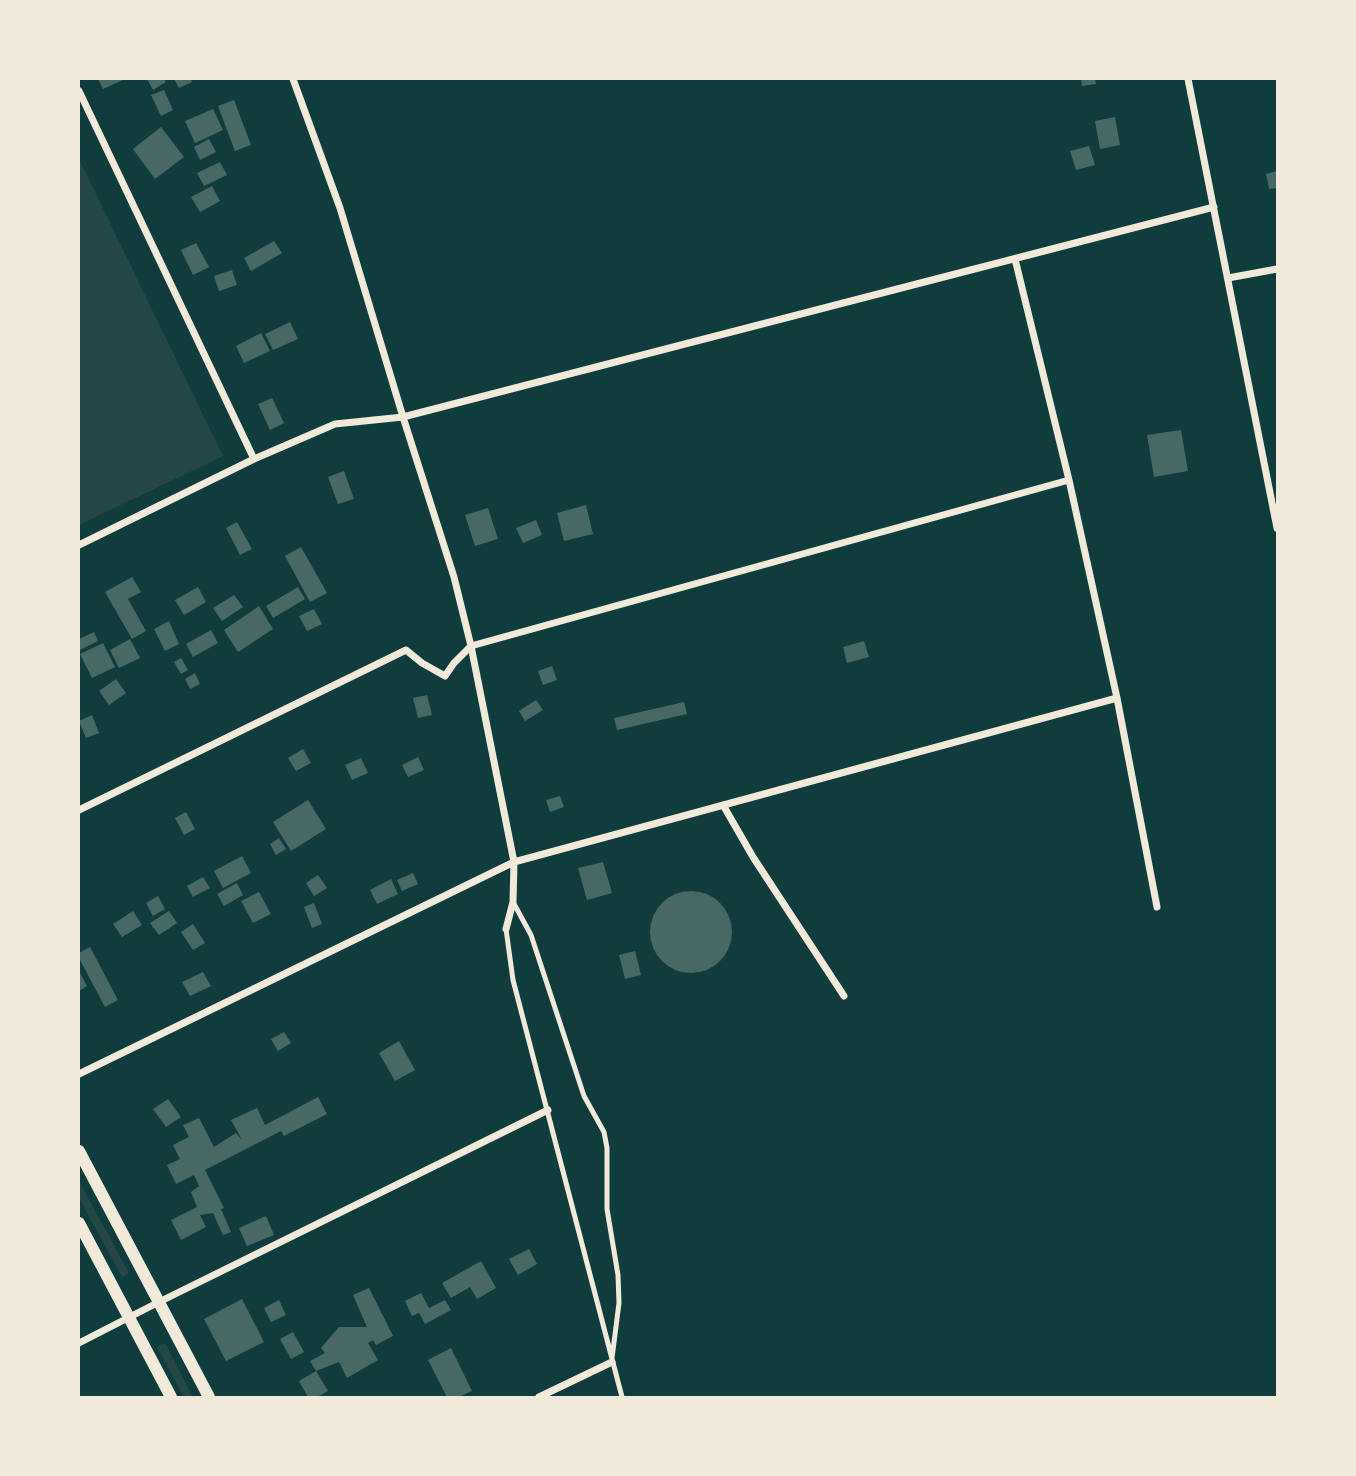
<!DOCTYPE html>
<html>
<head>
<meta charset="utf-8">
<style>
	body { margin:0 }
	#map { position:relative; width:1356px; height:1476px; overflow:hidden; background:#0f3d3e; font-family:"Noto Serif",serif }
	canvas { display:block }
	.frame { position:absolute; inset:0; border:80px solid #f1e9da; pointer-events:none }
</style>
</head>
<body>
<div id="map">
<canvas width="1356" height="1476"></canvas>
<div class="frame"></div>
</div>
<script>
const g = document.querySelector('canvas').getContext('2d');
g.lineJoin = 'round';
function fillPath(path, color) {
  g.fillStyle = color;
  g.fill(path, 'evenodd');
}
function poly(rows) {
  const path = new Path2D();
  for (const r of rows) {
    if (r.length === 3) {
      path.moveTo(r[0] + r[2], r[1]);
      path.arc(r[0], r[1], r[2], 0, 2 * Math.PI);
      continue;
    }
    path.moveTo(r[0], r[1]);
    for (let i = 2; i < r.length; i += 2) path.lineTo(r[i], r[i + 1]);
  }
  return path;
}
function stroke(path, color, width, dash) {
  g.strokeStyle = color;
  g.lineWidth = width;
  g.lineCap = dash ? 'butt' : 'round';
  g.setLineDash(dash || []);
  g.stroke(path);
}
const green = poly([
	[79,159,223,456,79,525],
	[79,1181,129,1273,122,1277,79,1198],
	[165,1343,193,1397,184,1397,157,1347]
]);
const building = poly([
	[98,79,125,79,103,89],
	[147,79,164,79,166,82,153,90],
	[174,79,191,79,192,82,179,88],
	[1081,79,1095,79,1096,84,1082,86],
	[164,90,173,110,161,116,151,95],
	[234,100,251,145,235,151,218,106],
	[213,109,223,130,195,143,185,121],
	[1115,117,1120,145,1100,149,1095,121],
	[161,127,184,157,155,179,133,149],
	[209,139,216,152,200,160,194,147],
	[1089,146,1095,165,1076,170,1070,151],
	[220,162,227,175,204,186,197,173],
	[1277,171,1277,188,1269,189,1266,174],
	[212,186,220,201,200,212,191,197],
	[274,241,282,253,251,271,244,258],
	[196,243,209,267,193,275,181,250],
	[232,270,237,285,219,291,214,276],
	[290,322,298,339,273,350,265,334],
	[261,333,270,351,244,363,236,346],
	[272,398,284,423,270,430,258,404],
	[1181,430,1188,471,1154,477,1147,435],
	[344,471,354,499,338,504,328,477],
	[586,505,593,534,564,541,557,513],
	[488,508,498,539,475,546,465,515],
	[536,520,542,535,523,543,516,528],
	[237,522,252,549,240,555,226,528],
	[301,547,327,593,310,602,285,556],
	[132,577,141,592,128,599,146,631,132,639,105,592],
	[198,587,206,602,184,615,175,600],
	[298,587,305,599,273,618,266,606],
	[234,595,243,607,222,621,213,608],
	[259,606,273,629,238,652,224,630],
	[314,609,322,624,307,631,299,616],
	[169,621,179,644,165,651,154,629],
	[211,630,218,643,193,657,186,644],
	[94,632,98,641,80,650,79,639],
	[130,639,140,658,119,668,110,650],
	[864,641,869,657,847,663,843,647],
	[103,643,115,667,92,678,80,654],
	[181,658,188,670,181,674,174,662],
	[552,666,557,680,543,685,538,671],
	[195,673,200,684,190,689,185,679],
	[116,679,126,693,109,705,99,691],
	[427,695,432,715,418,718,413,698],
	[536,700,543,710,525,721,519,711],
	[684,702,687,714,617,730,614,718],
	[92,715,99,733,86,738,79,721],
	[303,749,311,763,296,771,288,758],
	[418,757,424,770,408,777,402,765],
	[361,758,368,773,352,780,345,765],
	[560,796,564,807,550,812,546,800],
	[308,800,326,829,291,851,273,822],
	[186,812,195,829,184,835,175,818],
	[279,838,286,849,276,855,270,844],
	[242,856,251,873,223,888,214,871],
	[603,862,612,893,587,900,578,868],
	[413,873,418,884,402,891,397,880],
	[318,875,327,888,314,896,306,883],
	[203,877,210,888,193,897,187,886],
	[391,879,398,894,377,904,370,890],
	[237,883,243,895,224,906,217,894],
	[691,932,41],
	[259,892,271,914,253,923,241,901],
	[158,896,165,909,153,916,146,903],
	[314,903,322,924,312,928,304,907],
	[133,911,142,925,122,937,113,924],
	[169,911,177,923,159,935,150,923],
	[193,924,205,943,193,950,181,932],
	[90,947,118,1000,105,1007,79,958,79,953],
	[635,951,641,975,625,979,619,955],
	[79,971,87,986,79,991],
	[203,972,211,986,190,996,182,982],
	[284,1032,291,1043,278,1051,271,1039],
	[399,1041,415,1070,395,1081,379,1053],
	[318,1097,327,1114,284,1136,281,1131,205,1170,224,1208,221,1209,231,1232,223,1235,213,1213,200,1215,206,1227,181,1240,171,1220,197,1207,191,1192,199,1186,194,1175,176,1184,167,1165,180,1159,173,1145,189,1137,183,1125,199,1118,214,1147,236,1133,242,1140,231,1120,257,1108,265,1125],
	[168,1099,181,1117,166,1127,153,1109],
	[266,1216,274,1235,247,1246,239,1228],
	[529,1249,537,1264,518,1275,509,1259],
	[481,1261,496,1288,477,1299,470,1287,451,1298,442,1283],
	[369,1288,393,1336,376,1345,373,1340,368,1343,378,1360,347,1378,339,1362,316,1371,310,1361,325,1353,321,1348,339,1327,367,1327,353,1295],
	[421,1293,429,1308,445,1300,451,1310,425,1324,419,1313,412,1316,405,1301],
	[242,1299,264,1342,226,1361,204,1319],
	[279,1300,286,1315,271,1322,264,1308],
	[293,1332,304,1352,291,1359,280,1339],
	[451,1348,472,1391,459,1397,447,1397,428,1360],
	[316,1371,328,1391,317,1397,308,1397,299,1381]
]);
const service = poly([
	[513,902,531,935,584,1096,604,1132,607,1148,607,1209,618,1275,619,1303,612,1358],
	[506,929,513,980,622,1397]
]);
const minor = poly([
	[293,79,340,208,403,417,454,577,471,646,514,862,513,902,506,929],
	[1188,79,1277,528],
	[79,91,254,459],
	[1015,259,1069,480,1117,698,1157,907],
	[1228,278,1277,269],
	[79,545,254,459,335,424,403,417,1214,207],
	[723,805,753,857,844,996],
	[79,810,406,650,422,663,445,676,454,663,471,646,1069,480],
	[79,1074,514,862,1117,698],
	[79,1343,159,1302,548,1110],
	[539,1397,612,1362]
]);
const tertiary = poly([
	[79,1151,209,1397],
	[79,1223,171,1397]
]);
fillPath(green, '#244646');
fillPath(building, '#486865');
stroke(service, '#f1e9da', 5);
stroke(minor, '#f1e9da', 7);
stroke(tertiary, '#f1e9da', 12);
</script>
</body>
</html>
